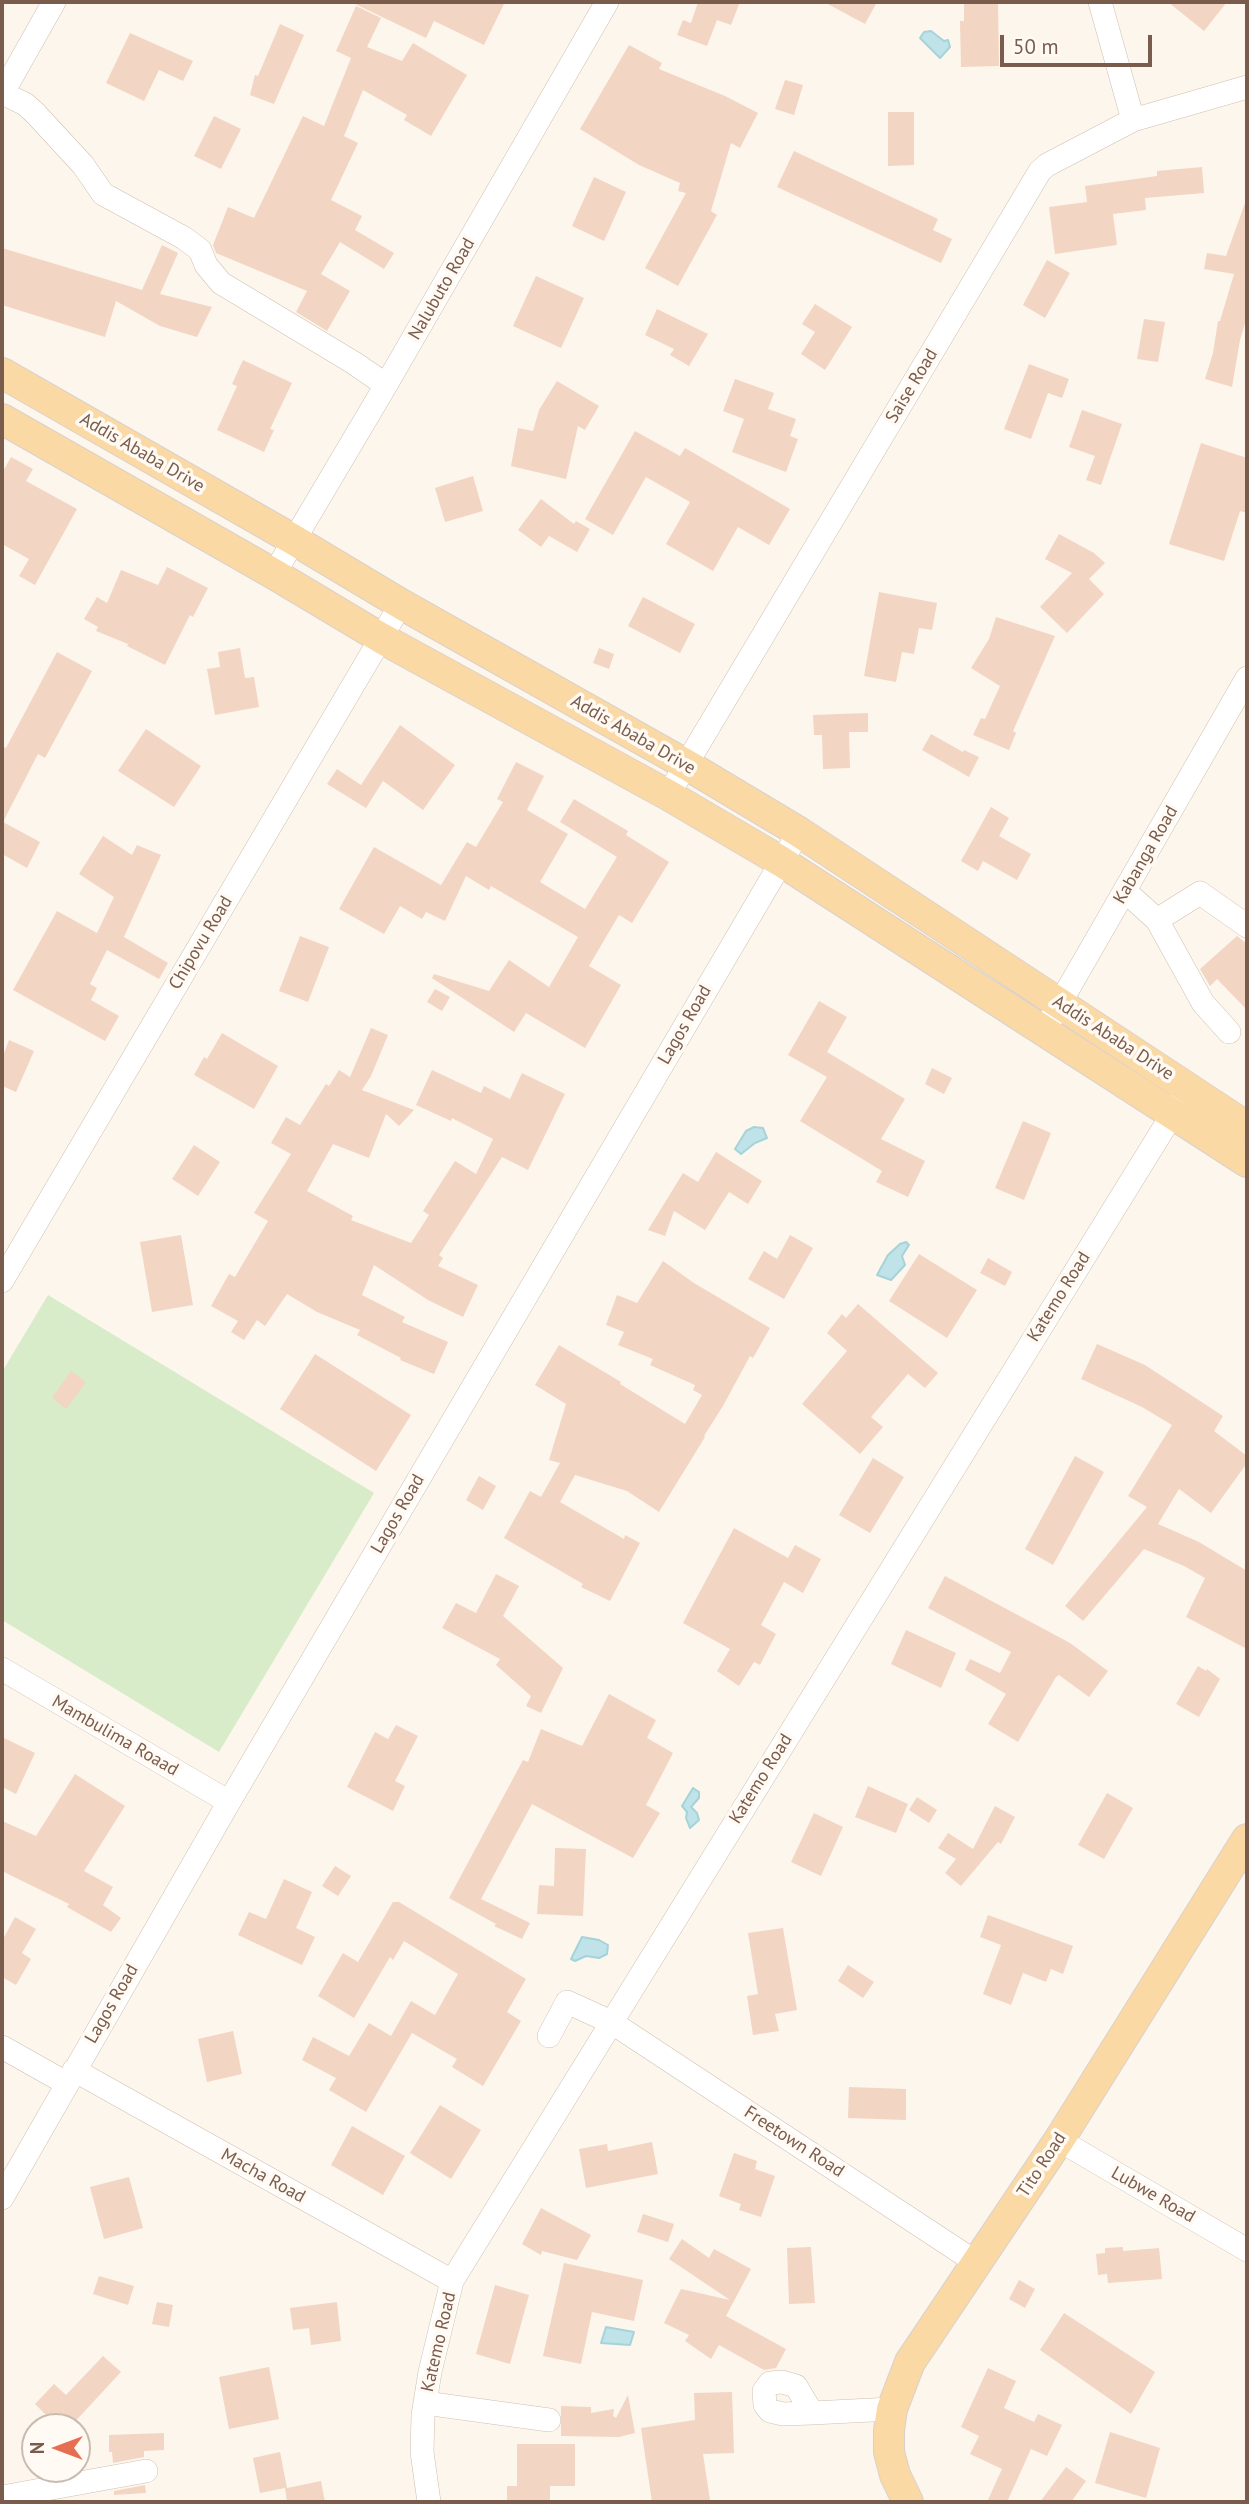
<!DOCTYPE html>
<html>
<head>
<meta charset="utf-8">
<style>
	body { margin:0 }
	#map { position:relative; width:1249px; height:2504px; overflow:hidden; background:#fdf6ec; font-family:"PT Sans",sans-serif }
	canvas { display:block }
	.frame { position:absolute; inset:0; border:4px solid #7a5c4d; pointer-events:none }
	.north { position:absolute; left:21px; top:2413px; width:70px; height:70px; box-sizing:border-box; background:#fffaf3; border:2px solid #cabbb1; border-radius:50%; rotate:270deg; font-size:19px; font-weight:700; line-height:28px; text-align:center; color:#7a5c4d }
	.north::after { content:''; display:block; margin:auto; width:24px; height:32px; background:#e76f51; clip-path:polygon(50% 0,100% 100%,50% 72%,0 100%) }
	.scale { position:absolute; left:1000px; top:35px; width:152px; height:32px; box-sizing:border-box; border:4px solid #7a5c4d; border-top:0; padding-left:9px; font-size:21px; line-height:24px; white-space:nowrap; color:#7a5c4d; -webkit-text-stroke:5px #fffaf3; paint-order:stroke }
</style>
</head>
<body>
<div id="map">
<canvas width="1249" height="2504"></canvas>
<div class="frame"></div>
<div class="north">N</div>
<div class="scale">50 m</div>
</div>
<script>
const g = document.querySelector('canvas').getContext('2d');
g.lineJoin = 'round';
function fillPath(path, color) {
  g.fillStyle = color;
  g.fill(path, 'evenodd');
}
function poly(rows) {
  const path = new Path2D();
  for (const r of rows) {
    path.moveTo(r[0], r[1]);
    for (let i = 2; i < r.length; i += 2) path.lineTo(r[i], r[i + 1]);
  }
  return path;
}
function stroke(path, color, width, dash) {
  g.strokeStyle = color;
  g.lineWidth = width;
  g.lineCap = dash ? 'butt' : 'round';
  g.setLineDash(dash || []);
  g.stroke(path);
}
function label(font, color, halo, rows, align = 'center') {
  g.font = font + ' "PT Sans",sans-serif';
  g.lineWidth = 7;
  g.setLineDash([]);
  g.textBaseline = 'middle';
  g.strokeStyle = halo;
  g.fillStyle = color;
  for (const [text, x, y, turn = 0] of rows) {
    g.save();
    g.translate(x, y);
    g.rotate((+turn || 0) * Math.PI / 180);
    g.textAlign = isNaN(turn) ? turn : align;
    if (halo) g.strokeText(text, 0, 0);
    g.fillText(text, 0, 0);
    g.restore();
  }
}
const green = poly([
	[48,1295,374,1493,219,1752,2,1620,2,1372]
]);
const water = poly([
	[931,31,944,41,948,40,950,47,940,58,920,38,924,32,931,31],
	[754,1127,763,1128,767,1138,755,1143,741,1154,735,1149,746,1131,754,1127],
	[906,1242,909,1245,902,1256,905,1265,891,1280,877,1275,888,1255,900,1244,906,1242],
	[693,1788,699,1792,699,1798,691,1807,697,1813,699,1820,690,1828,686,1818,687,1812,682,1806,693,1788],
	[582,1937,599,1940,608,1945,607,1954,599,1958,586,1956,575,1961,571,1959,582,1937],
	[606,2327,634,2332,630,2345,601,2343,606,2327]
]);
const building = poly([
	[351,2,505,2,484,45,434,21,426,38],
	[698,2,740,2,731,25,717,20,707,46,677,35,683,20,691,23],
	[824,2,877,2,865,24],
	[964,2,998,2,999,66,961,67,960,21,964,21],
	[1168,2,1227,2,1204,31],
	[356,6,381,18,367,47,402,61,413,43,467,75,431,136,404,120,407,115,363,90,344,136,358,143,331,200,362,216,355,230,394,253,384,269,340,242,321,274,350,291,327,331,296,312,307,291,216,253,213,245,228,207,254,218,303,116,324,126,351,58,336,51],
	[280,24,304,35,274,104,250,95,255,75,258,76],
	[130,33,193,61,183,81,159,70,144,101,106,83],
	[629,45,662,63,659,69,725,96,758,113,740,148,731,143,711,211,717,215,678,286,645,268,686,193,678,191,680,183,639,165,580,129],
	[785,80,803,85,794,115,775,109],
	[888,112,914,112,914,165,888,166],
	[214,116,241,129,221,169,194,156],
	[794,151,938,219,933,230,952,239,941,263,777,187],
	[1202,167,1204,193,1145,198,1146,210,1113,214,1117,245,1055,254,1049,207,1087,202,1085,186,1157,176,1157,171],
	[594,177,626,192,604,241,572,226],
	[1245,203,1247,203,1247,317,1240,340,1232,387,1205,379,1213,353,1218,321,1220,321,1234,274,1204,269,1207,253,1226,256],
	[162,245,178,253,160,294,212,307,197,337,160,326,116,301,105,337,2,305,2,248,142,290],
	[1047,260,1070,273,1045,318,1023,305],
	[536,276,584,298,561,348,513,326],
	[815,304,852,327,825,370,801,354,815,332,802,324],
	[657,309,708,334,689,366,670,355,674,349,645,335],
	[1144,319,1165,322,1158,362,1137,359],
	[243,360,292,383,270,429,274,430,264,452,217,430,237,386,232,384],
	[1029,364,1069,379,1062,398,1048,393,1031,439,1004,429],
	[735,379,774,393,768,409,796,419,790,436,798,439,786,472,732,452,744,419,723,411],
	[557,381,599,406,585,430,578,426,566,479,511,466,518,428,533,431,539,410],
	[1082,410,1122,424,1101,485,1086,480,1095,456,1069,447],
	[635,431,680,456,685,448,790,509,769,545,738,527,713,571,666,544,690,502,646,477,613,535,585,519],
	[1201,443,1247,458,1247,513,1240,511,1224,561,1169,544],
	[11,457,33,469,26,481,77,509,35,585,19,576,29,559,2,544,2,473],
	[473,476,483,511,445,522,435,488],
	[541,499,574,524,576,521,590,529,577,552,549,536,541,547,518,530],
	[1059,534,1094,553,1105,563,1089,579,1104,594,1067,633,1040,607,1072,573,1045,559],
	[167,567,208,588,193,617,190,615,165,665,127,646,128,644,96,631,98,627,84,619,97,597,107,603,121,570,158,585],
	[879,592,937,603,932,630,919,628,914,654,902,652,896,682,864,676],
	[643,597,695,624,680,653,628,626],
	[996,617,1055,636,1013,731,1016,733,1009,750,973,735,981,718,985,719,1000,686,971,668,989,639],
	[240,648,245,678,254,677,259,707,215,715,207,669,220,667,218,652],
	[599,648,614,654,609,669,593,663],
	[57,652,92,671,45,758,38,754,3,822,40,842,27,868,2,854,2,746,6,748],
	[868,713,868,732,849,732,850,768,823,769,822,735,814,735,813,715],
	[400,725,455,765,423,810,383,781,366,808,327,784,337,769,361,785],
	[146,729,201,766,174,807,118,771],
	[931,734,963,752,964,750,979,757,969,777,922,750],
	[516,762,544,776,527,810,568,834,540,882,585,909,617,857,560,822,574,799,628,831,626,835,669,862,632,923,619,915,589,966,621,985,585,1048,526,1013,514,1032,432,978,434,974,489,991,509,960,549,987,578,937,491,886,489,890,466,876,445,921,426,912,422,919,400,906,384,934,339,909,374,847,441,885,467,842,476,847,503,802,497,799],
	[991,807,1009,818,999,836,1031,854,1017,880,983,861,978,871,961,861],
	[103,836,132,855,137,845,161,855,124,937,168,963,159,979,107,950,90,984,97,988,91,1000,119,1016,105,1041,13,990,57,911,97,933,114,897,79,874],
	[300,936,329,947,308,1002,279,991],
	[1237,936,1247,944,1247,1010,1217,979,1210,986,1200,969],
	[435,989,450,997,442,1011,427,1002],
	[819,1001,847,1017,827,1052,905,1099,881,1139,925,1161,908,1197,876,1182,882,1171,800,1121,827,1077,788,1055],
	[371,1028,388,1035,371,1076,362,1090,414,1110,399,1126,386,1114,369,1158,333,1144,307,1191,353,1216,351,1220,411,1243,429,1215,423,1211,455,1161,476,1174,493,1139,452,1118,451,1121,416,1105,432,1070,481,1093,484,1086,510,1099,522,1073,565,1094,528,1170,502,1157,439,1255,443,1258,438,1266,478,1285,463,1317,428,1300,374,1265,362,1295,405,1317,402,1322,448,1342,434,1374,400,1360,401,1358,357,1335,360,1330,317,1312,287,1294,265,1326,257,1320,244,1340,231,1332,238,1321,211,1306,229,1274,235,1277,268,1221,254,1213,291,1154,271,1143,286,1117,300,1125,326,1084,329,1086,339,1070,350,1077],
	[222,1033,278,1066,254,1109,194,1075,204,1057,207,1059],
	[9,1040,34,1051,16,1092,2,1086,2,1059],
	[932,1068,952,1078,944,1094,925,1084],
	[1023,1121,1051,1133,1024,1200,995,1188],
	[194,1145,220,1162,198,1196,172,1179],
	[716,1152,762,1181,748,1204,729,1192,705,1230,674,1211,665,1236,648,1230,683,1173,698,1182],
	[181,1235,193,1305,152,1312,140,1242],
	[790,1235,813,1248,784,1299,748,1279,764,1251,777,1259],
	[919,1254,977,1290,947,1338,889,1301],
	[988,1258,1012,1272,1005,1286,980,1273],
	[663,1261,694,1283,770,1328,753,1358,750,1356,723,1406,704,1436,705,1437,659,1512,627,1491,575,1475,560,1502,624,1539,625,1535,640,1543,610,1601,581,1587,583,1584,504,1538,530,1491,541,1497,560,1463,549,1460,566,1404,535,1385,559,1345,621,1382,620,1384,685,1424,702,1395,693,1390,695,1385,650,1365,653,1359,618,1345,624,1332,606,1325,617,1295,637,1303],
	[858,1304,938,1373,925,1388,908,1374,871,1417,883,1427,860,1454,802,1404,847,1351,827,1333,842,1314,846,1318],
	[1097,1344,1145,1365,1223,1416,1214,1431,1247,1456,1247,1463,1211,1513,1179,1489,1158,1524,1199,1542,1247,1571,1247,1649,1186,1617,1205,1578,1184,1566,1144,1549,1083,1621,1065,1606,1147,1507,1128,1496,1172,1425,1142,1407,1081,1379],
	[315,1354,411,1415,376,1471,280,1409],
	[71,1371,86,1382,66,1409,52,1398],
	[1075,1456,1104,1472,1053,1565,1025,1549],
	[873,1458,904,1477,870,1533,839,1515],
	[479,1476,496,1486,483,1510,466,1500],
	[734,1528,788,1558,795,1545,821,1559,803,1593,784,1582,761,1625,776,1634,760,1665,754,1662,739,1686,717,1671,730,1649,683,1623],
	[496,1574,519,1586,503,1616,563,1668,541,1713,526,1706,531,1696,496,1665,500,1659,442,1628,456,1603,476,1613],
	[945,1576,1070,1643,1108,1671,1089,1697,1059,1675,1056,1677,1018,1742,988,1724,1006,1694,965,1670,970,1659,1000,1673,1011,1652,928,1608],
	[906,1630,956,1653,941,1688,891,1664],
	[1198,1666,1206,1671,1207,1669,1220,1679,1199,1717,1176,1704],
	[609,1694,656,1720,647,1738,673,1753,646,1805,660,1813,633,1858,532,1804,481,1899,530,1923,522,1939,494,1926,496,1924,449,1898,523,1760,528,1762,541,1729,582,1746],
	[396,1725,418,1736,395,1781,405,1786,393,1811,347,1787,375,1732,388,1739],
	[2,1737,35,1753,16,1794,2,1787],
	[75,1774,125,1806,84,1871,113,1887,103,1905,121,1918,111,1932,67,1907,69,1904,2,1871,2,1821,36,1836],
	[868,1786,908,1804,896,1833,855,1817],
	[1107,1793,1133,1808,1104,1859,1078,1845],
	[917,1797,937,1810,929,1823,909,1810],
	[995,1806,1015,1817,1001,1844,998,1842,961,1886,945,1873,956,1859,938,1848,948,1833,973,1849],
	[814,1813,843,1827,821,1876,791,1862],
	[555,1848,586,1849,583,1916,537,1914,539,1885,554,1886],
	[335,1866,351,1876,338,1896,322,1886],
	[284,1879,312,1892,296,1928,315,1937,302,1965,238,1935,249,1912,266,1919],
	[393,1902,399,1902,526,1979,507,2012,521,2021,483,2086,452,2067,457,2059,412,2033,366,2112,329,2090,336,2078,302,2060,313,2037,349,2056,369,2023,391,2036,411,2001,435,2015,458,1974,404,1941,393,1960,390,1957,354,2018,318,1996,343,1953,358,1962],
	[988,1915,1073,1946,1063,1974,1051,1969,1046,1982,1023,1973,1011,2005,983,1994,1001,1945,980,1937],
	[15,1917,36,1929,22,1953,31,1959,16,1985,2,1977,2,1941],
	[783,1928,797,2010,775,2014,779,2031,753,2035,747,1996,758,1994,748,1933],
	[848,1965,874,1982,863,1998,838,1981],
	[233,2031,242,2074,207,2082,198,2039],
	[849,2087,906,2089,906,2120,848,2118],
	[440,2105,481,2130,451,2179,410,2153],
	[352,2126,405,2156,383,2195,331,2165],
	[652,2142,658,2174,586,2188,579,2149,607,2144,608,2151],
	[734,2153,757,2161,755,2169,775,2176,761,2217,739,2210,741,2204,719,2196],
	[129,2177,143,2228,104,2239,90,2187],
	[541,2208,591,2235,577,2260,542,2251,541,2255,522,2244],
	[643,2214,674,2224,668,2242,637,2232],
	[682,2239,709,2258,714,2249,751,2269,726,2316,786,2349,776,2368,764,2370,719,2345,711,2359,685,2341,689,2335,664,2323,681,2289,730,2300,669,2259],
	[811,2247,815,2303,789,2304,787,2248],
	[1123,2247,1123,2251,1159,2248,1162,2279,1108,2283,1107,2274,1098,2275,1096,2254,1105,2253,1105,2248],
	[564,2263,643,2280,634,2321,592,2312,581,2364,543,2356],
	[99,2276,134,2286,128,2305,93,2294],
	[1019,2280,1035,2289,1025,2308,1009,2299],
	[495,2285,529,2295,510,2364,476,2354],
	[157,2302,173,2305,169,2327,152,2324],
	[337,2302,341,2341,311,2345,309,2328,293,2330,290,2308],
	[1064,2313,1155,2372,1131,2414,1040,2350],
	[103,2356,121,2372,70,2427,58,2427,35,2404,54,2384,66,2395],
	[269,2367,279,2419,229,2429,219,2377],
	[988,2368,1016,2381,1004,2408,1034,2422,1038,2414,1062,2425,1047,2456,1031,2449,1007,2502,987,2502,1002,2469,970,2454,979,2436,961,2427],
	[732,2392,734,2453,703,2454,710,2500,652,2502,641,2428,695,2420,694,2393],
	[628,2395,635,2433,619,2437,561,2436,561,2406,591,2407,591,2413,614,2409,613,2416,616,2418],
	[1110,2432,1160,2448,1146,2498,1095,2483],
	[164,2433,164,2450,144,2451,144,2457,113,2463,112,2452,109,2452,109,2435],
	[517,2444,575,2444,575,2486,550,2486,550,2502,507,2502,507,2486,517,2486],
	[280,2452,287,2488,321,2481,325,2502,287,2502,285,2488,260,2493,253,2458],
	[1066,2467,1086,2481,1071,2502,1040,2502],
	[145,2485,146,2493,114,2495,114,2491]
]);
const minor = poly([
	[1100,2,1133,120],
	[2,93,25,104,35,113,83,165,103,194,184,238,200,250,206,265,221,283,354,363,386,385],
	[2,94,54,2],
	[274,574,386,385,607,2],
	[668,795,1040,171,1047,165,1133,120,1247,87],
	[1125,891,1157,920,1203,1003,1229,1032],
	[1157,920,1200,893,1247,926],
	[1052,1017,1247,678],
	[2,1281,401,604],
	[2,1669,229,1802],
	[549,2036,567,2002,611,2022,977,2263],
	[2,2047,66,2083],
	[74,2070,452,2281],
	[1059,2140,1247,2250],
	[2,2198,229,1802,799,832],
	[425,2403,549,2420],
	[812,2413,796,2386,782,2382,770,2383,764,2391,765,2405,770,2411,783,2414,812,2413,892,2409],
	[2,2497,146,2471],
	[429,2502,422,2452,423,2415,430,2372,452,2281,1180,1102]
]);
const major = poly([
	[2,373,294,540,401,604,687,765,799,832,1247,1127],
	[2,419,274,574,381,638,668,795,782,862,1247,1162],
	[908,2502,895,2475,889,2452,889,2430,892,2409,910,2362,1059,2140,1247,1839]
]);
const streetNames = [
	["Nalubuto Road",442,289,-60],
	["Saise Road",912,386,-59],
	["Addis Ababa Drive",142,453,30],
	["Addis Ababa Drive",633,735,30],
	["Kabanga Road",1146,855,-60],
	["Chipovu Road",201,943,-59],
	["Lagos Road",685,1025,-60],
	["Addis Ababa Drive",1113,1038,33],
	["Katemo Road",1059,1297,-58],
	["Lagos Road",398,1514,-60],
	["Mambulima Roaad",115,1736,30],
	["Katemo Road",761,1779,-58],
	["Lagos Road",112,2004,-60],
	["Freetown Road",794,2142,33],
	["Tito Road",1042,2165,-57],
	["Macha Road",263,2176,29],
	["Lubwe Road",1153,2195,30],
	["Katemo Road",439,2342,-77]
];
fillPath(green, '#d8ecc9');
fillPath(water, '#bfe3e8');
stroke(water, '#a5d3da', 2);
fillPath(building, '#f3d5c3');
stroke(minor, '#d1beb0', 24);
stroke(major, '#dad1cd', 32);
stroke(minor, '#fff', 23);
stroke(major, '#fbd9a5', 30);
label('18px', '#7a5c4d', '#fffaf3', streetNames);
</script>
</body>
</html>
